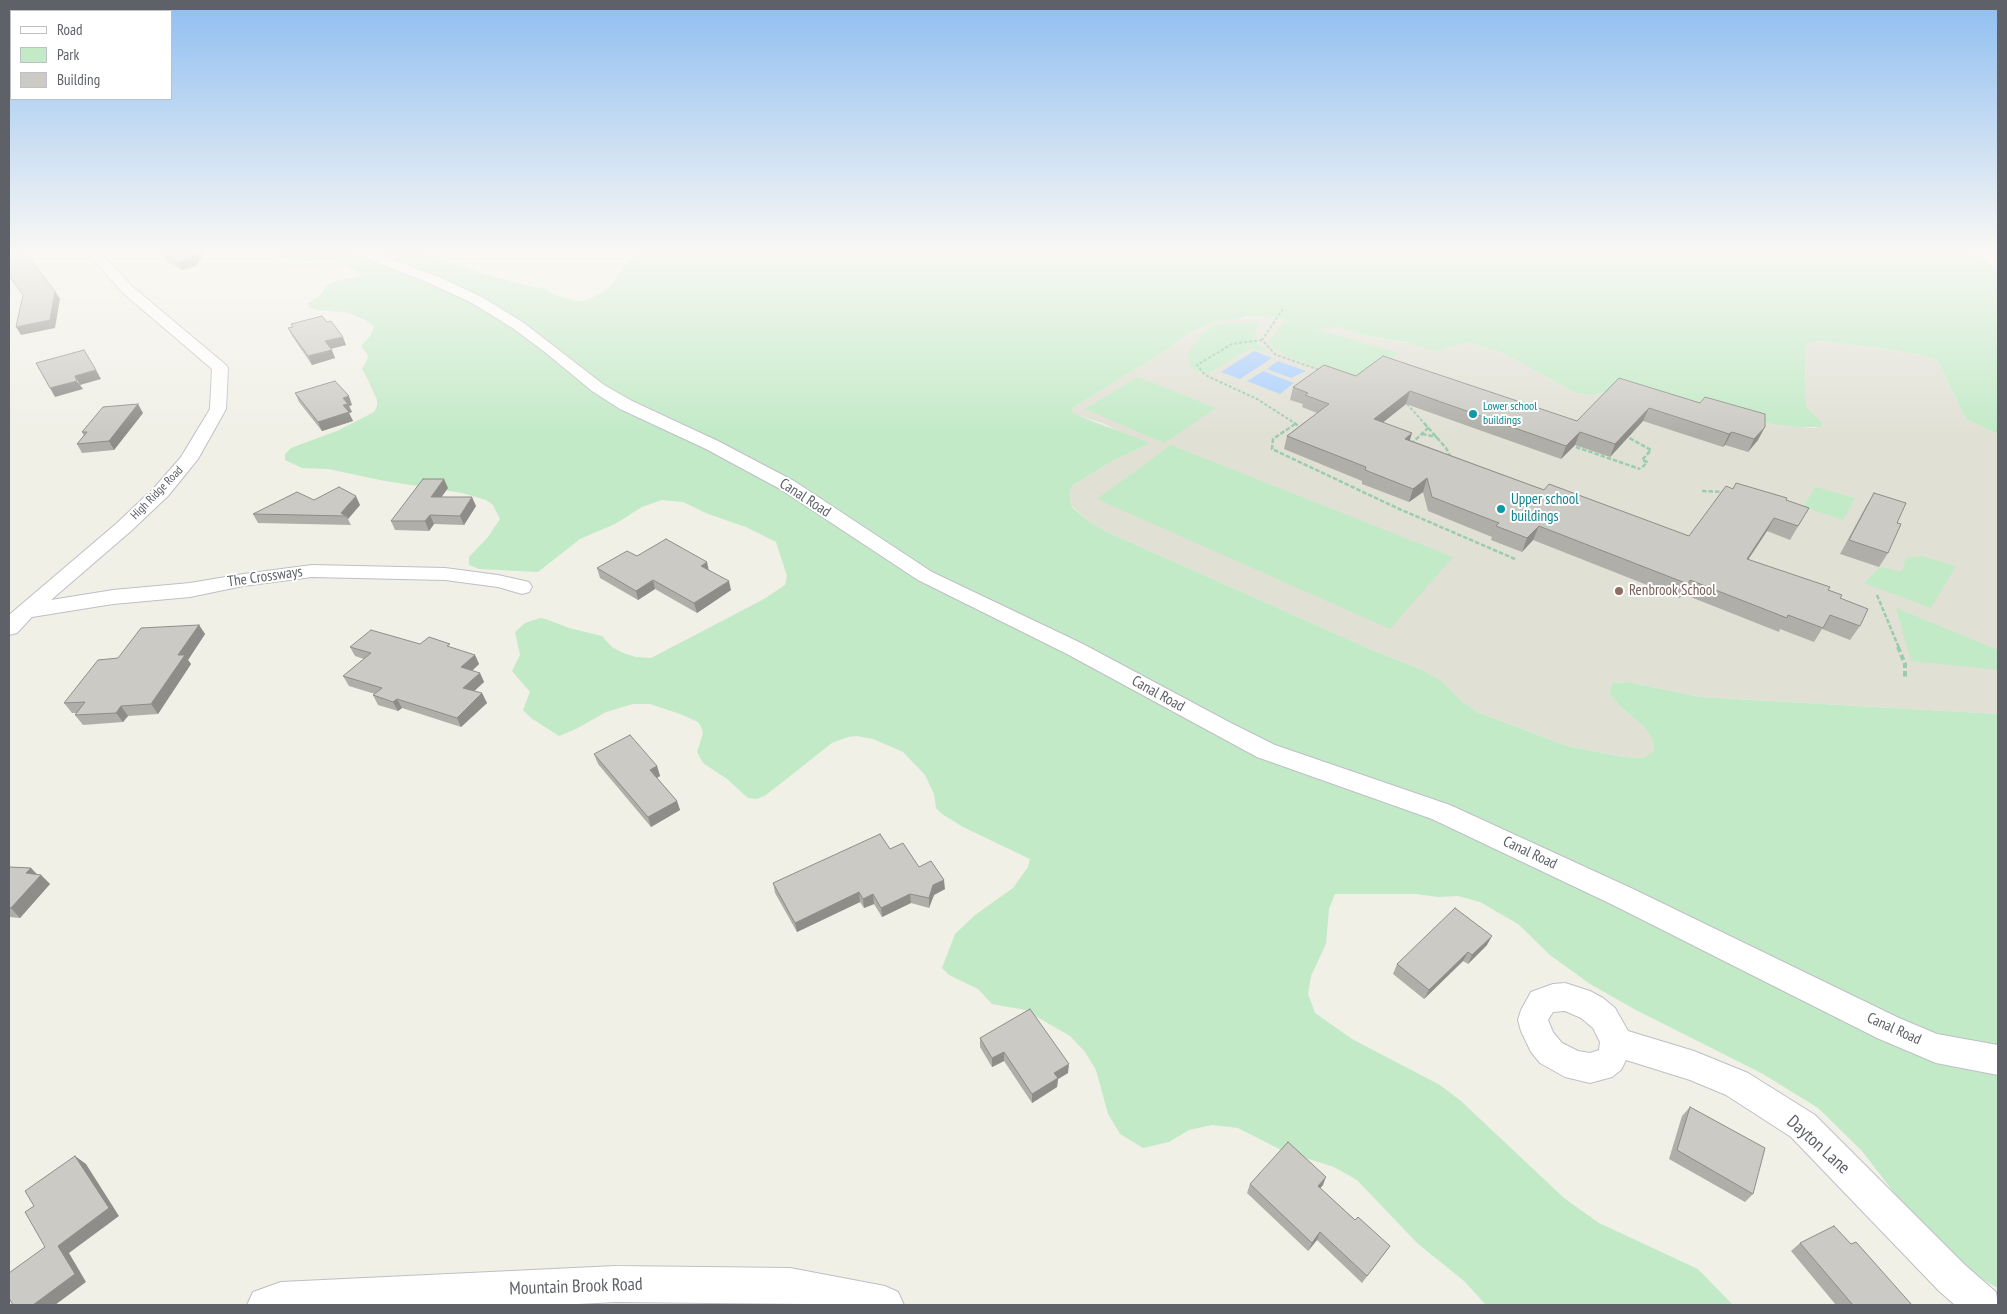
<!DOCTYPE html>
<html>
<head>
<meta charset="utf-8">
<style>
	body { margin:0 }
	#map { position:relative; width:2007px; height:1314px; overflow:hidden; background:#f1f0e7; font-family:"PT Sans Narrow",sans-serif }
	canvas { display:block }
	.frame { position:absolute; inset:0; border:10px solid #5e6168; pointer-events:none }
	.legend { position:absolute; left:10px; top:10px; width:162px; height:90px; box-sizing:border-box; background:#fff; border:1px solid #bfc0c3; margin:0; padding:6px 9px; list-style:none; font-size:15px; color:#5e6168 }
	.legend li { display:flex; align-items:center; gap:10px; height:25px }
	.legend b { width:25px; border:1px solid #bfc0c3 }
</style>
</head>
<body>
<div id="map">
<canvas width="2007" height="1314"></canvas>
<div class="frame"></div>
<ul class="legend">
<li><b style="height:6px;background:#fff"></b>Road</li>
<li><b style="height:14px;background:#c2eac7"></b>Park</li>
<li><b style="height:14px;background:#cccac4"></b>Building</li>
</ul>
</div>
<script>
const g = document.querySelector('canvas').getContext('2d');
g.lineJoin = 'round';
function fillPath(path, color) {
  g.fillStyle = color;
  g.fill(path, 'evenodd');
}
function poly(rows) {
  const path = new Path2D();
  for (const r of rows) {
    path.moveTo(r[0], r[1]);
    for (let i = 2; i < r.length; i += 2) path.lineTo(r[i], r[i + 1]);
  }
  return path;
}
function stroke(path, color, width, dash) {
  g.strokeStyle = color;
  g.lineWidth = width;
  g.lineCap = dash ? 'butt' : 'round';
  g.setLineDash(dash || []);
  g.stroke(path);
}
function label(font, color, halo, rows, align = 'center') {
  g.font = font + ' "PT Sans Narrow",sans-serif';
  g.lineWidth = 4;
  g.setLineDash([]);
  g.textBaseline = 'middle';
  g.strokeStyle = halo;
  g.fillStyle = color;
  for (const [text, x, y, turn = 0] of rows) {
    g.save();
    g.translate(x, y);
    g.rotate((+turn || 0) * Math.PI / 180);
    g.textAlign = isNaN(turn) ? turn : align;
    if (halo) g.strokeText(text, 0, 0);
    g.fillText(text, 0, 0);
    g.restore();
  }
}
const education = poly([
	[1261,316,1284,319,1296,325,1338,327,1367,336,1405,343,1463,342,1503,353,1576,393,1594,395,1615,389,1719,409,1771,424,1797,427,1817,428,1821,421,1808,409,1806,403,1805,354,1806,343,1809,341,1818,341,1877,348,1921,355,1938,361,1966,419,1998,434,1998,714,1701,697,1628,682,1612,683,1609,694,1619,705,1644,727,1653,740,1654,751,1643,758,1624,757,1567,746,1477,712,1463,702,1442,681,1420,669,1372,650,1107,532,1087,520,1072,506,1069,492,1073,485,1114,460,1147,445,1102,423,1079,416,1072,411,1072,408,1167,350,1189,333,1214,322]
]);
const green = poly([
	[259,250,419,250,456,265,521,284,545,289,554,295,577,301,587,300,602,293,611,285,626,264,643,250,1958,250,1984,259,1998,272,1998,434,1966,419,1938,361,1921,355,1878,348,1818,341,1807,343,1805,354,1806,403,1808,409,1821,421,1821,427,1797,427,1771,424,1719,409,1615,389,1594,395,1576,393,1503,353,1467,343,1434,351,1409,343,1367,336,1338,327,1316,329,1398,353,1361,382,1286,356,1268,343,1285,321,1290,322,1284,319,1261,316,1245,317,1233,320,1214,322,1189,333,1167,350,1072,408,1072,411,1079,416,1147,442,1147,445,1114,460,1073,485,1069,492,1072,507,1087,520,1107,532,1372,650,1420,669,1442,681,1463,702,1477,712,1567,746,1624,757,1643,758,1654,751,1653,740,1644,727,1619,705,1609,694,1612,683,1628,682,1701,697,1998,714,1998,1288,1969,1272,1918,1224,1862,1151,1818,1108,1763,1074,1634,1009,1590,984,1550,955,1518,924,1480,902,1458,896,1438,897,1416,894,1335,894,1329,909,1326,944,1311,976,1308,994,1315,1013,1352,1039,1440,1085,1461,1101,1564,1198,1599,1223,1698,1269,1733,1305,1486,1305,1464,1281,1417,1243,1357,1180,1334,1167,1283,1151,1238,1128,1212,1125,1189,1130,1169,1142,1143,1148,1120,1134,1108,1114,1096,1070,1085,1052,1070,1036,1025,1010,992,1004,978,989,949,975,942,968,955,934,975,915,1013,888,1028,867,1030,859,963,827,942,814,936,808,934,794,925,775,903,752,873,739,857,736,848,737,832,743,766,795,757,799,748,798,727,779,703,763,697,752,703,733,701,727,698,722,680,714,650,704,633,704,606,712,576,729,559,736,531,718,523,710,530,692,512,671,520,655,515,632,525,623,540,618,546,619,569,628,602,636,612,647,623,653,636,657,651,658,764,599,785,585,787,576,776,542,746,527,708,514,683,502,662,500,642,507,615,524,580,539,538,572,479,569,469,565,469,557,488,537,500,519,493,505,486,500,462,493,385,481,328,469,302,468,285,460,285,454,291,448,339,430,374,412,377,406,377,400,367,378,362,369,368,358,367,354,361,346,370,336,374,327,365,320,346,312,316,310,309,307,308,303,321,295,326,286,333,282,364,275,331,259,294,262],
	[1258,322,1254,339,1267,353,1251,348,1209,373,1195,371,1189,364,1188,353,1199,338,1213,325],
	[1138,377,1216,408,1164,443,1085,409],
	[1171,445,1453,557,1390,629,1097,499],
	[1816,487,1855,498,1843,520,1803,507],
	[1922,556,1956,566,1931,608,1864,583,1880,567,1902,572,1906,558],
	[1896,608,1998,650,1998,670,1911,661]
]);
const water = poly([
	[1254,351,1272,358,1240,379,1221,372],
	[1278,361,1306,371,1291,378,1267,369],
	[1263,371,1294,383,1280,394,1247,381]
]);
const pathFar2 = poly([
	[1283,309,1262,340,1276,355,1320,370],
	[1262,340,1232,344,1197,365,1205,375,1257,399,1296,424],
	[1407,404,1425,424]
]);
const pathFar1 = poly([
	[1294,423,1302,428],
	[1424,423,1446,448,1452,460],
	[1295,424,1273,439,1272,449,1397,508,1515,559],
	[1422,434,1437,437],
	[1624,435,1651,450,1642,460,1647,462,1641,469],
	[1411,444,1429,427],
	[1576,447,1640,469],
	[1702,491,1724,492],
	[1877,595,1899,648]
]);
const path = poly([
	[1898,647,1905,664,1905,679]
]);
const minor = poly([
	[85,250,98,250,133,287,226,365,228,368,226,409,198,459,168,496,131,531,51,600,113,590,190,583,243,574,312,565,445,568,498,575,529,582,532,587,529,592,522,594,498,587,445,580,312,577,243,586,190,597,113,604,32,617,17,633,9,635,9,615,117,523,154,488,181,457,210,409,212,369,123,293,85,250],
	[350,250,368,250,439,277,482,297,524,323,604,385,632,401,718,441,794,481,932,572,1083,644,1229,722,1275,745,1450,805,1631,888,1899,1018,1937,1034,1998,1045,1998,1075,1936,1063,1877,1038,1611,904,1432,819,1257,757,1067,654,918,580,780,489,706,449,620,409,592,391,546,353,514,329,472,303,429,283,352,253,350,250],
	[1565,983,1590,991,1603,998,1615,1008,1628,1031,1694,1051,1748,1073,1815,1115,1965,1265,1996,1292,1998,1305,1955,1305,1939,1291,1791,1137,1726,1095,1690,1080,1626,1060,1621,1070,1612,1077,1590,1083,1565,1077,1540,1063,1531,1052,1521,1031,1518,1020,1521,1010,1531,992,1553,984,1565,983],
	[1565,1011,1581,1018,1593,1028,1600,1042,1599,1050,1590,1053,1578,1051,1562,1043,1553,1032,1548,1020,1553,1012,1565,1011],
	[616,1266,790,1268,885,1286,898,1292,904,1305,616,1302,559,1305,247,1305,253,1292,281,1282,616,1266]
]);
const wall = poly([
	[162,250,206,250,196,266,182,270,166,261,162,253],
	[327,322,346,345,331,349,335,358,312,365,292,336,288,328,292,327,291,324],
	[1356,376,1577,421,1619,378,1758,440,1748,452,1725,445,1723,447,1643,421,1610,457,1575,445,1561,459,1406,404,1383,422,1410,440,1544,490,1689,536,1733,489,1786,500,1809,508,1790,540,1767,531,1748,560,1828,590,1840,598,1860,626,1850,640,1822,629,1814,642,1780,629,1779,632,1683,594,1680,598,1533,540,1522,552,1491,540,1492,537,1428,511,1423,492,1409,502,1362,484,1362,481,1284,449,1287,436,1317,413,1302,407,1303,404,1290,400,1293,387],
	[295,393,352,405,349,406,352,412,349,413,353,421,322,431,299,402],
	[143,413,114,450,82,453,77,444,84,436,82,432],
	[448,488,441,497,476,506,464,525,434,524,429,531,395,530,391,521],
	[1874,493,1897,523,1888,553,1879,567,1840,554,1866,506],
	[314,500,360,505,348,519,351,525,258,523,253,514],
	[637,556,709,570,731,590,697,613,655,589,638,600,600,578,597,568],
	[199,625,205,634,188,660,191,664,158,714,128,716,123,722,83,725,75,715,77,713,72,713,64,703,118,658],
	[420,644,452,648,475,655,479,664,472,671,480,673,484,682,474,691,482,693,487,703,461,727,402,708,398,711,378,705,373,695,375,694,349,686,343,676,364,659,355,656,350,647],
	[594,754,657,766,660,776,657,778,677,801,680,810,651,827,598,764],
	[890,849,919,867,945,889,934,895,929,908,911,903,882,917,874,904,864,908,860,902,797,932,775,893,773,883],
	[9,867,31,868,37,874,41,875,50,884,20,918,9,917],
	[1487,945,1468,964,1463,961,1424,999,1393,974,1397,964],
	[980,1038,1068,1073,1058,1079,1057,1087,1032,1103,1004,1061,992,1067,980,1047],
	[1690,1107,1753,1194,1745,1202,1669,1159,1682,1116],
	[1250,1184,1323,1185,1320,1188,1355,1220,1390,1246,1385,1253,1362,1283,1317,1240,1308,1251,1247,1193],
	[1800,1243,1851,1244,1912,1305,1836,1305,1791,1251]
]);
const shadedWall = poly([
	[197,250,206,250,196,266,182,270,178,262],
	[55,291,60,299,55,328,21,335,16,327],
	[343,337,346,345,329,349,325,341],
	[332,350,335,358,312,365,308,356],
	[96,370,101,379,80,385,75,376],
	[77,381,83,389,55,397,50,388],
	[1410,391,1406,404,1371,432,1374,419],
	[349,396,352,405,349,406,352,412,349,413,353,421,322,431,318,422,343,405,343,398],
	[138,404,143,413,114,450,109,441],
	[1649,408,1643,421,1610,457,1615,444],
	[1765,427,1758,440,1748,452,1754,439],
	[1580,432,1575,445,1561,459,1566,446],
	[1732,432,1725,445,1723,447,1729,434],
	[1412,433,1408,446,1405,439],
	[1427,478,1423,492,1409,502,1413,489],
	[444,479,448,488,435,506,431,497],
	[356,496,360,505,348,519,346,516,341,513],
	[472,497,476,506,464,525,460,516],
	[430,515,434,524,429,531,425,521],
	[1774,518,1767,531,1739,573,1747,559],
	[1539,526,1533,540,1522,552,1527,538],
	[707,562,709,571,701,566],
	[653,580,655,589,638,600,636,591],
	[729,581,731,590,697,613,694,603],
	[199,625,205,634,188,660,191,664,158,714,151,704,178,655],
	[475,655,479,664,465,677,461,667],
	[480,673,484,682,468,697,463,688],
	[482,693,487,703,461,727,457,718],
	[397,699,402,708,398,711,393,702],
	[121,706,128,716,123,722,116,713],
	[657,766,660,776,653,780,650,770],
	[677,801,680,810,651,827,648,817],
	[31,868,39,877,41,875,50,884,20,918,11,908,26,873],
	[944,880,945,889,934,895,929,908,929,898,933,885],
	[859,892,860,902,797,932,795,923],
	[873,894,874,904,864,908,863,899],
	[910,894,911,903,882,917,881,908],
	[1492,936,1487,945,1468,964,1472,955],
	[1468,952,1463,961,1424,999,1429,990],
	[1004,1052,1004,1061,992,1067,992,1058],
	[1069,1064,1068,1073,1058,1079,1057,1087,1032,1103,1032,1094,1054,1073],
	[75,1156,86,1164,119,1216,69,1253,86,1282,55,1305,33,1305,58,1246],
	[1326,1177,1323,1185,1314,1195,1318,1186],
	[1320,1232,1317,1240,1308,1251,1312,1243]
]);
const building = poly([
	[9,250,23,250,55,291,50,320,16,327,23,295,9,276,9,250],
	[162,250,197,250,192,258,178,262,162,253,162,250],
	[322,316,327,322,331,321,343,337,325,341,332,350,308,356,288,328,293,327,291,324,322,316],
	[84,350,96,370,75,376,77,381,50,388,36,363,84,350],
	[1383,356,1577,421,1619,378,1700,403,1705,397,1765,414,1765,427,1754,439,1732,432,1729,434,1649,408,1615,444,1580,432,1566,446,1410,391,1374,419,1412,433,1405,439,1544,490,1549,484,1689,536,1726,486,1733,489,1736,483,1787,498,1786,500,1809,508,1798,526,1774,518,1747,559,1830,587,1828,590,1842,595,1840,598,1868,609,1860,626,1830,615,1823,628,1788,615,1787,618,1690,580,1688,584,1539,526,1527,538,1496,526,1499,523,1432,497,1427,478,1413,489,1365,470,1366,467,1287,436,1329,404,1305,395,1308,393,1293,387,1324,365,1356,376,1383,356],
	[335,381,349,396,343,398,348,404,343,405,349,412,318,422,295,393,335,381],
	[138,404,109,441,77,444,87,432,82,432,103,407,138,404],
	[423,479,444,479,431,497,472,497,460,516,430,515,425,521,391,521,423,479],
	[339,487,356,496,341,513,346,516,253,514,297,492,314,500,339,487],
	[1874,493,1906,503,1897,523,1901,524,1888,553,1849,540,1874,493],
	[666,539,707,562,701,566,729,581,694,603,653,580,636,591,597,568,627,551,637,556,666,539],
	[199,625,178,655,185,655,151,704,121,706,116,713,75,715,85,702,64,703,98,660,118,658,141,628,199,625],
	[371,630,420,644,429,637,450,644,447,646,475,655,461,667,480,673,463,688,482,693,457,718,397,699,393,702,373,695,382,688,343,676,371,653,350,647,371,630],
	[630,735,657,766,650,770,677,801,648,817,594,754,630,735],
	[880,834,890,849,903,843,919,867,931,861,944,880,933,885,929,898,910,894,881,908,873,894,863,899,859,892,795,923,773,883,880,834],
	[9,867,31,868,26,873,41,875,11,908,9,908,9,867],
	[1455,908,1492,936,1472,955,1468,952,1429,990,1397,964,1455,908],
	[1030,1009,1069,1064,1054,1073,1058,1078,1032,1094,1004,1052,992,1058,980,1038,1030,1009],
	[1690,1107,1765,1148,1753,1194,1677,1150,1690,1107],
	[1288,1142,1326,1177,1318,1186,1355,1220,1358,1217,1390,1246,1367,1276,1320,1232,1312,1243,1250,1184,1288,1142],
	[75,1156,109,1208,58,1246,75,1274,33,1305,13,1305,9,1298,9,1273,45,1247,25,1212,34,1206,25,1191,75,1156],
	[1834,1226,1851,1244,1856,1242,1912,1305,1853,1305,1800,1243,1834,1226]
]);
const markers = [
	[1473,414,5,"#0f9aa8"],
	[1501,509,5,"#0f9aa8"],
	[1619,591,5,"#8d6e63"]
];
const farCulturenames = [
	["Lower school",1483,407],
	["buildings",1483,421]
];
const farStreetnames = [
	["High Ridge Road",157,493,-46]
];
const streetNames = [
	["Canal Road",805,498,33],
	["The Crossways",265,577,-8],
	["Canal Road",1158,694,29],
	["Canal Road",1530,853,25],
	["Canal Road",1894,1029,24]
];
const cultureNames = [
	["Upper school",1511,500],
	["buildings",1511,517]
];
const educationNames = [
	["Renbrook School",1629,591]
];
const nearStreetnames = [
	["Dayton Lane",1818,1145,42],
	["Mountain Brook Road",576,1287,-2]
];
fillPath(education, '#e1e0d5');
fillPath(green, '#c2eac7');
fillPath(water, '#a9ceff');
stroke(minor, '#bebfc6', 2);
stroke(pathFar2, '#9accaf', 2, [3, 2]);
stroke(pathFar1, '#9accaf', 2.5, [4.5, 2]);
stroke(path, '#9accaf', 4, [5.5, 3]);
fillPath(minor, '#fff');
fillPath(wall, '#afaea9');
fillPath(shadedWall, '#8f8d89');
fillPath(building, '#cccac4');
stroke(building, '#8f8d89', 1);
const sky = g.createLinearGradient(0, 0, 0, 434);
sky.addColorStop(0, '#8fbef1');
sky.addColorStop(0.58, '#f9f8f4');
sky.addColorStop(1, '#f9f8f400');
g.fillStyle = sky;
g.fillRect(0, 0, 2007, 434);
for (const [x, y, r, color] of markers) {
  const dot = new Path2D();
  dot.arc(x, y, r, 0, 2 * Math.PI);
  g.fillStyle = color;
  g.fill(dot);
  stroke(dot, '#fff', 2);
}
label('12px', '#0d838f', '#fff', farCulturenames, 'left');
label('12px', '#5e6168', '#fff', farStreetnames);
label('15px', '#5e6168', '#fff', streetNames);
label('15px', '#0d838f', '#fff', cultureNames, 'left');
label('15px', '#785e54', '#fff', educationNames, 'left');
label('18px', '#5e6168', '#fff', nearStreetnames);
</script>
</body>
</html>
